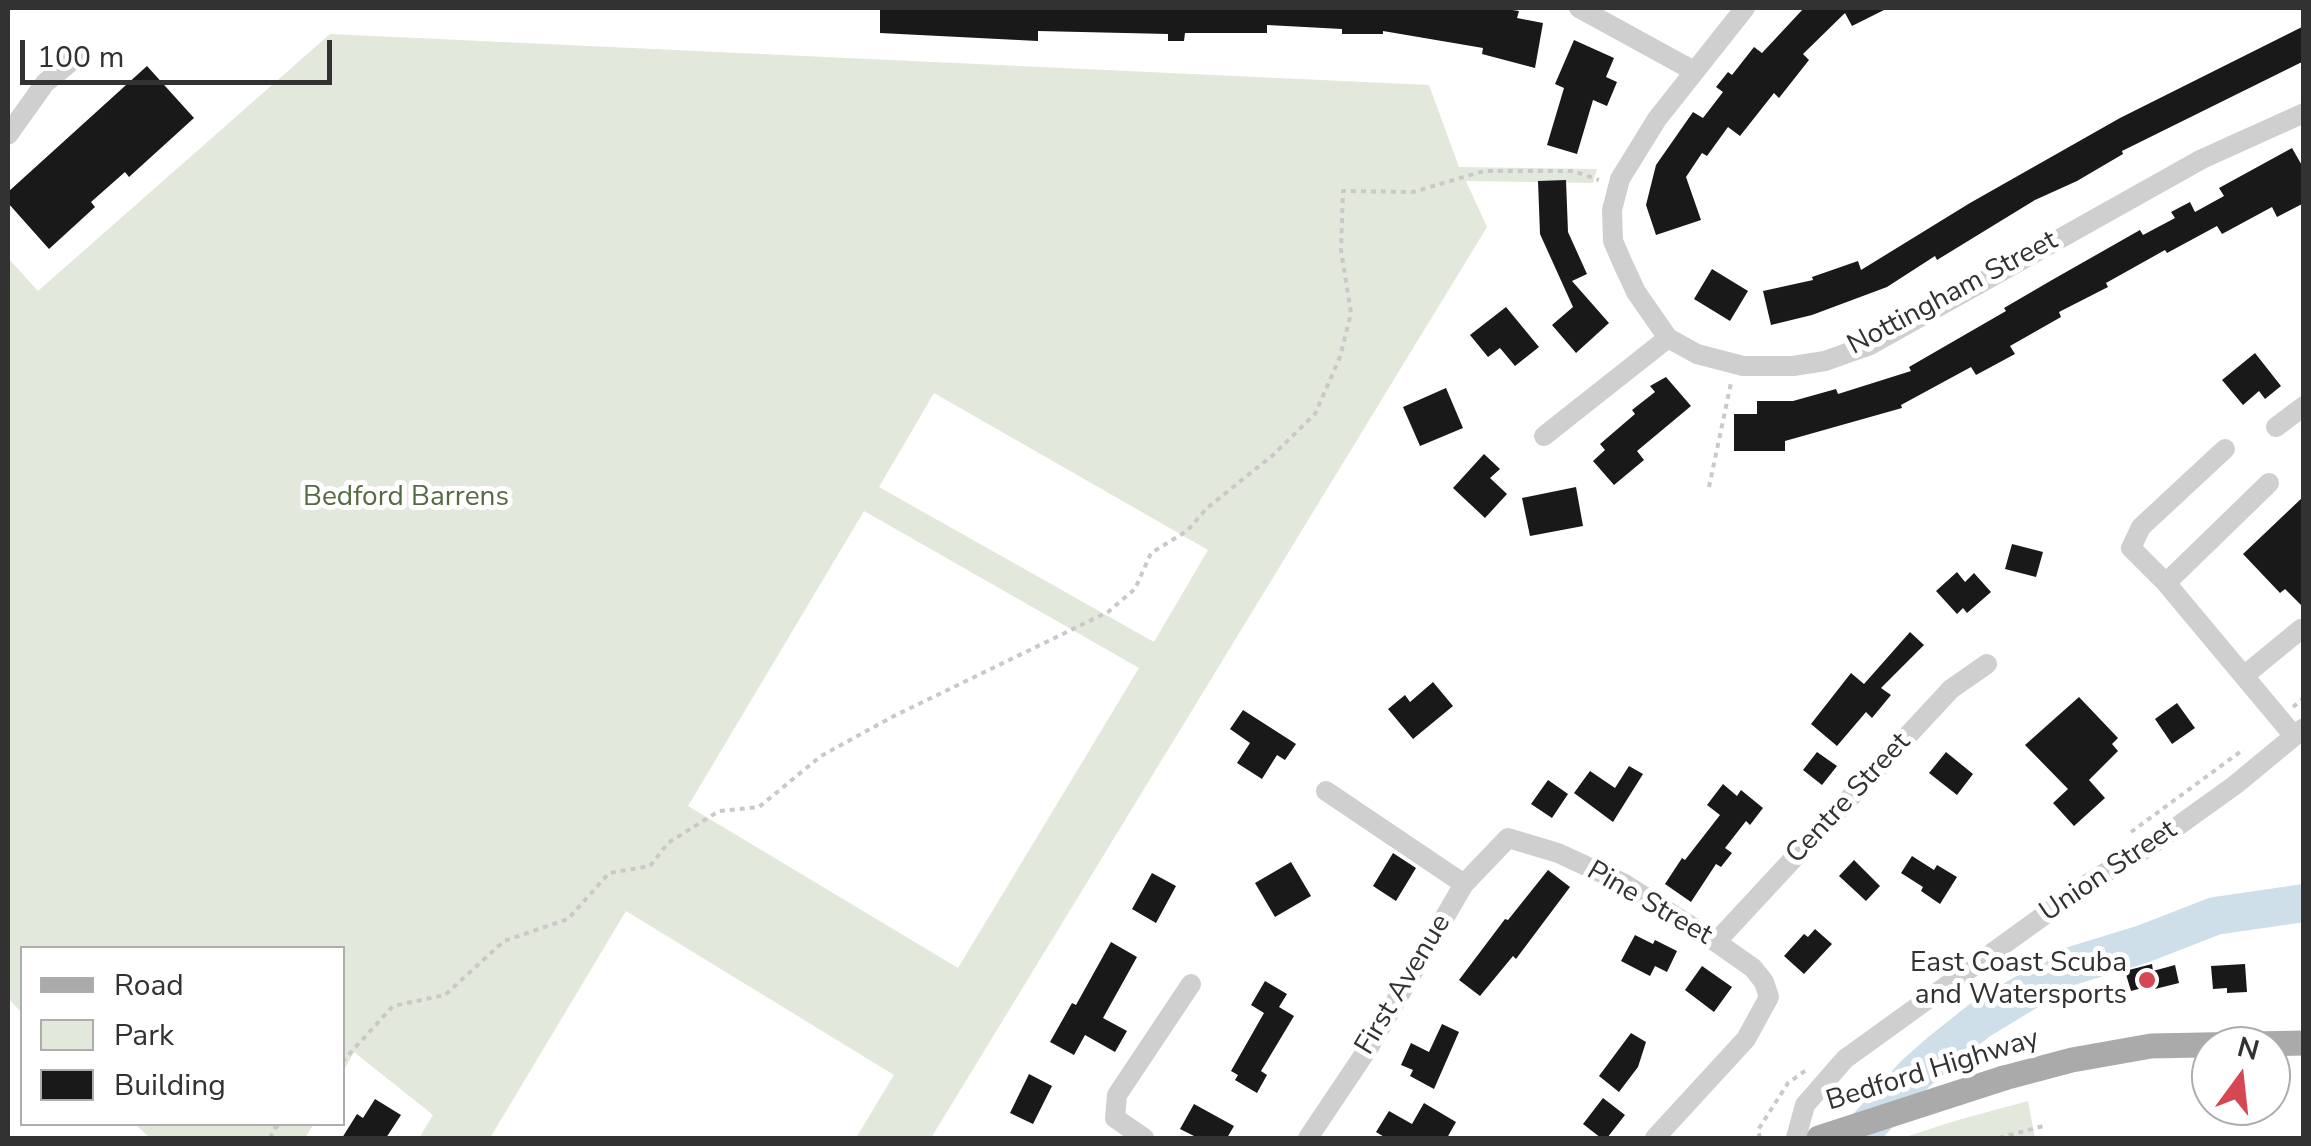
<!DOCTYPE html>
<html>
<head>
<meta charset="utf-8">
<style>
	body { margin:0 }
	#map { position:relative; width:2311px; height:1146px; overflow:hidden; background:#fff; font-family:"Nunito Sans",sans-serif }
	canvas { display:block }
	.frame { position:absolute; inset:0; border:10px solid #323232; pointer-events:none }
	.legend { position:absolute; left:20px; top:946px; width:325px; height:180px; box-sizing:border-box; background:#fff; border:2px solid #adadad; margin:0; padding:12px 18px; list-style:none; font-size:30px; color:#323232 }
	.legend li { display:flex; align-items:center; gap:20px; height:50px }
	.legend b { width:50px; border:2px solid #adadad }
	.north { position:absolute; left:2191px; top:1026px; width:100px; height:100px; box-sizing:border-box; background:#fff; border:2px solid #adadad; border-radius:50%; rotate:15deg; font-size:28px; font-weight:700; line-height:40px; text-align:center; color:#323232 }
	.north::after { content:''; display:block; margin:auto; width:35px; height:45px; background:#d74753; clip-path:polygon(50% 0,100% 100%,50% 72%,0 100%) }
	.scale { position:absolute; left:20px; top:40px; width:312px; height:45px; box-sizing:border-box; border:5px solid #323232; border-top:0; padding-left:12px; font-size:30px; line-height:35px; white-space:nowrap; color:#323232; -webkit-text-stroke:8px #fff; paint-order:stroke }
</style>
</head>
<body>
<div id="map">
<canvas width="2311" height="1146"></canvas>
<div class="frame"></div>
<ul class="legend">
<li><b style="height:12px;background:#aaa"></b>Road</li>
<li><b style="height:28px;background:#e2e8dc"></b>Park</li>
<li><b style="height:28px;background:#191919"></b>Building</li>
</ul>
<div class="north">N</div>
<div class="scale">100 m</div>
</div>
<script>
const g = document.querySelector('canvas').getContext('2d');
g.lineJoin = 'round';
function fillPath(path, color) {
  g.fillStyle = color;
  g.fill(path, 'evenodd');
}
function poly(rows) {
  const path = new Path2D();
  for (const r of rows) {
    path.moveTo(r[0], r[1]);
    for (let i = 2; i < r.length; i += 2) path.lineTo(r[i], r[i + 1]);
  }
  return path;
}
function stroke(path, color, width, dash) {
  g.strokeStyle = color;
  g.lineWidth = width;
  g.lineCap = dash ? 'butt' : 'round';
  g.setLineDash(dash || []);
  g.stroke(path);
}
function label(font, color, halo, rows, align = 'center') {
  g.font = font + ' "Nunito Sans",sans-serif';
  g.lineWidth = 10;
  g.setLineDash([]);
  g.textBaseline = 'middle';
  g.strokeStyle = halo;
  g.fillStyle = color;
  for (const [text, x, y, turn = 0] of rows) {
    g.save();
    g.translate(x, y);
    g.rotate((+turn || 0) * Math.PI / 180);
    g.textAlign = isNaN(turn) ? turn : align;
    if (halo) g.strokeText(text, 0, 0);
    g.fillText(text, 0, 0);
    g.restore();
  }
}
const green = poly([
	[330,34,1429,85,1459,167,1597,169,1593,183,1466,181,1487,227,931,1138,856,1138,894,1075,626,911,490,1138,419,1138,433,1115,354,1052,343,1072,342,948,22,948,22,1013,8,998,8,258,38,291],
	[934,393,1208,550,1154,642,879,487],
	[864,511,1139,668,958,968,688,806],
	[2028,1101,2035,1138,1902,1138,1958,1120],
	[135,1124,314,1124,305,1138,150,1138]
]);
const river = poly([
	[1857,1138,1915,1074,1941,1051,1980,1020,2068,967,2143,944,2215,916,2304,903]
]);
const building = poly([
	[880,8,1499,8,1519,11,1517,18,1543,23,1535,68,1482,54,1483,48,1383,31,1383,34,1342,34,1342,29,1267,25,1267,33,1185,33,1184,41,1168,41,1168,34,1038,31,1038,41,880,33],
	[1804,8,1888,8,1852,26,1845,13,1803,54,1809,60,1779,98,1774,93,1740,136,1728,127,1707,156,1702,153,1686,177,1701,220,1656,235,1646,205,1656,165,1693,112,1703,118,1723,92,1716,87,1728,72,1732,75,1754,47,1762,53],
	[2304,26,2304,61,2122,151,2123,154,2077,181,2035,200,1937,260,1935,256,1887,287,1812,315,1771,325,1763,291,1813,280,1812,277,1858,261,1861,270,1970,203,2120,118],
	[1574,40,1614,58,1606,77,1617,82,1607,106,1593,100,1577,154,1547,145,1564,88,1555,84],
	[147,66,194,118,129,177,125,172,91,202,95,207,49,249,8,203,8,192],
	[2292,148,2304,169,2304,203,2277,217,2272,207,2222,234,2217,226,2167,253,2165,250,2106,283,2108,287,2059,312,2061,317,2010,346,2015,354,1976,375,1971,367,1901,405,1902,408,1785,441,1785,451,1734,451,1734,414,1757,414,1757,401,1793,401,1836,389,1838,394,1911,371,1909,367,2006,311,2004,308,2052,280,2140,230,2143,235,2175,218,2171,212,2190,202,2195,212,2224,196,2219,188],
	[1566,180,1568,232,1587,274,1572,281,1609,323,1576,353,1552,325,1573,307,1540,234,1538,181],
	[1712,269,1748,291,1730,321,1694,299],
	[1506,307,1539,347,1515,366,1500,348,1488,357,1470,335],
	[2255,353,2281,386,2265,399,2259,391,2243,405,2222,380],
	[1666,377,1691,406,1637,451,1644,460,1614,485,1593,461,1605,450,1600,444,1635,414,1632,410,1655,392,1650,386],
	[1446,388,1463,428,1420,446,1403,407],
	[1484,454,1500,469,1490,478,1507,494,1485,518,1453,488],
	[1576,487,1583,526,1530,536,1522,498],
	[2304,496,2304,608,2285,589,2280,593,2243,554],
	[2012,544,2043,552,2036,577,2005,569],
	[1957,572,1965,582,1974,573,1991,592,1967,613,1963,608,1957,614,1936,591],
	[1910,632,1924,645,1881,688,1891,695,1872,718,1866,712,1837,746,1811,724,1851,673,1864,684],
	[1433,682,1453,706,1413,739,1388,709,1405,695,1410,702],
	[2079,697,2118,738,2112,744,2118,751,2089,780,2105,798,2074,826,2053,803,2068,789,2025,745],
	[2177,703,2195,728,2172,744,2155,719],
	[1243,710,1296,744,1285,760,1277,755,1262,779,1237,763,1250,743,1230,729],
	[1817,752,1837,766,1822,785,1803,770],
	[1946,752,1973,774,1957,795,1929,773],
	[1629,766,1643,774,1613,822,1574,793,1590,771,1615,788],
	[1548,780,1568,794,1552,818,1531,804],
	[1723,784,1737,796,1741,790,1763,808,1750,825,1746,821,1725,848,1732,853,1721,867,1716,864,1691,902,1665,884,1682,858,1685,860,1720,815,1707,805],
	[1393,853,1416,868,1396,901,1373,886],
	[1912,856,1934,870,1937,865,1957,877,1940,904,1921,891,1923,887,1901,873],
	[1854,860,1880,886,1866,901,1839,876],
	[1291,862,1311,896,1275,917,1255,883],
	[1548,870,1570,887,1516,959,1513,956,1480,996,1459,980,1505,919,1508,920],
	[1152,873,1176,886,1156,923,1132,909],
	[1815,929,1832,944,1804,974,1784,956,1804,934,1808,937],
	[1635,935,1653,944,1655,940,1677,951,1667,972,1655,966,1650,976,1621,961],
	[1111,942,1137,957,1103,1018,1127,1031,1115,1052,1085,1035,1074,1055,1050,1042,1072,1003,1076,1005],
	[2152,964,2153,971,2175,965,2179,983,2155,989,2153,985,2131,991,2125,971],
	[2245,964,2247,992,2227,993,2227,988,2213,989,2211,966],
	[1702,966,1732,987,1714,1012,1685,990],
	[1265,981,1287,994,1279,1007,1294,1016,1261,1071,1267,1075,1257,1093,1235,1080,1238,1075,1231,1071,1264,1013,1251,1005],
	[1442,1024,1459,1032,1434,1089,1410,1076,1413,1070,1401,1065,1411,1043,1429,1052],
	[1631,1033,1646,1042,1638,1067,1619,1092,1599,1076],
	[1029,1074,1052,1086,1033,1124,1010,1113],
	[1603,1098,1625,1115,1607,1138,1601,1138,1583,1124],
	[375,1099,401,1115,386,1138,342,1138,357,1114,363,1118],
	[1424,1103,1456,1122,1447,1138,1386,1138,1376,1132,1389,1111,1412,1124],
	[1194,1104,1234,1126,1227,1138,1198,1138,1180,1129]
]);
const path = poly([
	[1709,487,1731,383],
	[2293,707,2304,698],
	[2131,832,2244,749],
	[342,1062,393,1006,445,995,504,941,568,919,609,873,650,866,668,843,719,811,759,807,821,756,892,717,1108,612,1135,589,1151,553,1187,531,1207,508,1273,455,1315,414,1340,357,1351,313,1341,250,1343,191,1413,192,1484,171,1573,171,1599,180],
	[1955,1069,1979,1051,2020,1043,2024,1051],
	[270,1138,275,1128,281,1124],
	[1760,1138,1758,1130,1788,1083,1809,1068],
	[1999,1138,2047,1125]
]);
const minor = poly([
	[1579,8,1694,71],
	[1745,8,1657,119,1620,179,1612,210,1613,241,1623,264,1636,292,1668,338,1697,354,1743,366,1793,366,1825,361,1870,345,2202,159,2304,113],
	[8,135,45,83,74,59],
	[2276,427,2304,406],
	[1544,436,1668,338],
	[2225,449,2141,527,2131,548,2166,583,2294,736],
	[2166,583,2269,483],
	[2245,675,2301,629],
	[1326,791,1464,884],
	[1716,942,1951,689,1987,664],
	[1144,1138,1115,1118,1117,1095,1191,984],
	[1308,1138,1369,1047,1464,884,1508,838,1558,853,1623,883,1716,942,1753,968,1764,982,1769,997,1746,1039,1655,1138],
	[1796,1138,1805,1105,1845,1059,2093,880,2150,846,2235,785,2304,728]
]);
const major = poly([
	[2004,1078,2072,1060,2151,1046,2304,1043]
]);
const majorBridge = poly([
	[1819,1138,2004,1078]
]);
const markers = [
	[2147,980,10,"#d74753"]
];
const streetNames = [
	["Nottingham Street",1953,294,-28],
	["Centre Street",1849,799,-47],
	["Union Street",2109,872,-34],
	["Pine Street",1649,904,30],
	["First Avenue",1404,985,-59],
	["Bedford Highway",1933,1071,-17]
];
const parkNames = [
	["Bedford Barrens",406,498]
];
const poiNames = [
	["East Coast Scuba",2127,964],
	["and Watersports",2127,996]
];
fillPath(green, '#e2e8dc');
stroke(river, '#cedfe9', 38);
fillPath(building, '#191919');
stroke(path, '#c9c9c9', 4, [5, 5]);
stroke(minor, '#cfcfcf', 20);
stroke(major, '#aaa', 25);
stroke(majorBridge, '#aaa', 25);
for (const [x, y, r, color] of markers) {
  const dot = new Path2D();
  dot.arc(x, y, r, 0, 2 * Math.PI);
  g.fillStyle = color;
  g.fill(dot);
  stroke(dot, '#fff', 4);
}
label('28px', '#323232', '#fff', streetNames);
label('28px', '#566b43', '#fff', parkNames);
label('28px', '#323232', '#fff', poiNames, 'right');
</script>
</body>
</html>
